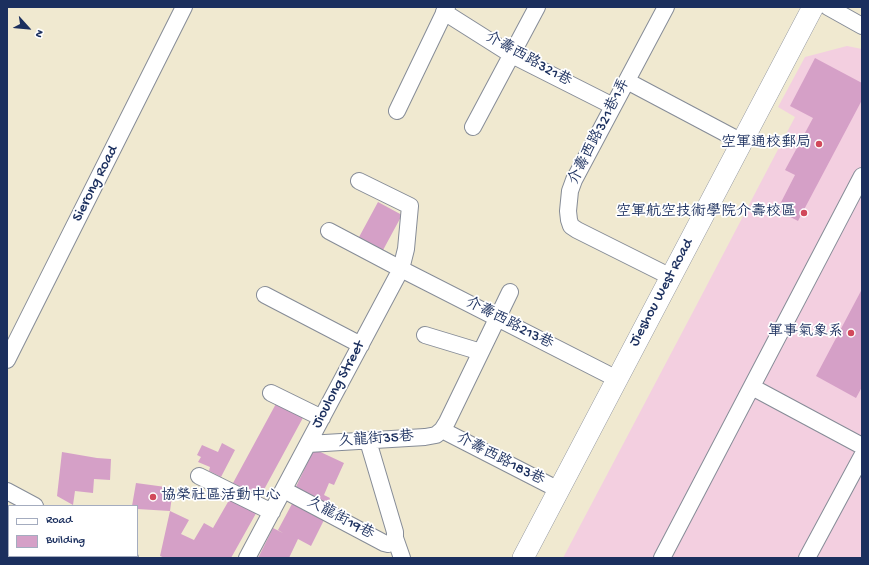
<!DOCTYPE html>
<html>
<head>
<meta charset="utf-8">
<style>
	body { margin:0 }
	#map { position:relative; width:869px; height:565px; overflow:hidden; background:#f0e9d0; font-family:"Gochi Hand",sans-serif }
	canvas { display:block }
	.frame { position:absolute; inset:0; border:8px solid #1b2f5e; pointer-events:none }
	.legend { position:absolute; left:8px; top:505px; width:130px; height:52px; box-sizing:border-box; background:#fff; border:1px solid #a4acbf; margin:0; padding:5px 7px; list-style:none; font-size:12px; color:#1b2f5e }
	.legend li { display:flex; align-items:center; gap:8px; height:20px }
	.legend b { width:20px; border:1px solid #a4acbf }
	.north { position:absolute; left:8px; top:8px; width:40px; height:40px; -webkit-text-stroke:3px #fff; paint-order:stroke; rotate:117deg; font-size:11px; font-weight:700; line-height:16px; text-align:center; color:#1b2f5e }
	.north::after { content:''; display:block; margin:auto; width:14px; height:18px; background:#1b2f5e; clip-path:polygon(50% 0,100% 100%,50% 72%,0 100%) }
</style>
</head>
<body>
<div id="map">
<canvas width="869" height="565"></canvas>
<div class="frame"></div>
<ul class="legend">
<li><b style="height:5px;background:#fff"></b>Road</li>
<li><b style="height:11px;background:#d5a0c7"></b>Building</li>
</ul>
<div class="north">N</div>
</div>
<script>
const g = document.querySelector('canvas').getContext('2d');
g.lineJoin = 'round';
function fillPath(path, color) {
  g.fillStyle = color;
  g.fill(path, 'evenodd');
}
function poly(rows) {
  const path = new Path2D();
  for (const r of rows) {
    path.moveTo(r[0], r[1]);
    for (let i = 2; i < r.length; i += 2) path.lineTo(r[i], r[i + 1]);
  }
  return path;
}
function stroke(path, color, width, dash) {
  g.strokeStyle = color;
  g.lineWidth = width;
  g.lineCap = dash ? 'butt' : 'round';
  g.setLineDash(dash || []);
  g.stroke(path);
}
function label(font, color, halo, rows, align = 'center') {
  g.font = font + ' "Gochi Hand","LXGW WenKai TC",sans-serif';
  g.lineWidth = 3.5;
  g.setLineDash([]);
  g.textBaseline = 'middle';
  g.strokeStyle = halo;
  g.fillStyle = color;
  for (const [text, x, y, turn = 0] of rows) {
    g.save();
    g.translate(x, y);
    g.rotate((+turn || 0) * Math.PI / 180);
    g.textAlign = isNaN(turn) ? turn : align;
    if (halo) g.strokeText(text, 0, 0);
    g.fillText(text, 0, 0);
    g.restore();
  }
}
const built = poly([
	[847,46,862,49,862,558,563,558,695,308,795,117,778,107,805,57]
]);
const building = poly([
	[815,58,862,83,862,100,798,221,777,210,795,175,785,170,813,118,790,106],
	[378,202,402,215,382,252,358,239],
	[862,289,862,387,856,398,816,376],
	[278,400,305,414,260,497,233,483],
	[222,443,235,450,221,477,209,471,210,467,198,462,201,457,197,455,202,445,218,452],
	[314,449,344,463,334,485,329,483,324,495,330,498,326,508,294,491],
	[62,452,97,458,111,459,110,480,94,479,93,493,75,491,73,505,57,496],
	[136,483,173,488,170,511,189,520,181,534,194,540,204,523,213,528,232,495,259,508,231,558,165,558,160,556,170,511,137,509,137,506,132,506],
	[293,502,325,518,311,546,298,539,289,558,258,558,273,528,283,533,278,530]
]);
const minor = poly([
	[666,7,574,180,570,191,568,211,569,220,571,226,577,230,671,277],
	[828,7,862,26],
	[444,12,512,55,613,106],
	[627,81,742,142],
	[397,111,447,7],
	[473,127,537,7],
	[329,231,401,269,617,379],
	[265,295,361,345],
	[425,335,481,352],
	[7,360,184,7],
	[752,387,862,446],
	[271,393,322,418],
	[442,430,559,490],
	[308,444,425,437,436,435,442,430,447,422,510,292],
	[199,476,272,512],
	[284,490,384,543,388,544,393,542,395,538,395,532,368,441],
	[7,491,35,506],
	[395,538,402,558],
	[127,556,130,558],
	[7,558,9,554],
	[54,558,55,556],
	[247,558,401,269,406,249,410,206,359,181],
	[662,558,862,176],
	[807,558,862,456]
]);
const major = poly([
	[523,558,813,7]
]);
const markers = [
	[819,144,4,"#d1495b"],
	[804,213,4,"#d1495b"],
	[851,333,4,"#d1495b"],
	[153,497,4,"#d1495b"]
];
const streetNames = [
	["介壽西路321巷",528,60,29],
	["介壽西路321巷1弄",600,132,-63],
	["Sierong Road",96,184,-63],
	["Jieshou West Road",662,293,-62],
	["介壽西路213巷",509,324,27],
	["Jioulong Street",339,385,-62],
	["久龍街35巷",376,440,-4],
	["介壽西路183巷",500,460,27],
	["久龍街19巷",340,519,28]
];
const poiNames = [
	["空軍通校郵局",811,144],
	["空軍航空技術學院介壽校區",796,213],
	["軍事氣象系",843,333],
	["協榮社區活動中心",161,497,"left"]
];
fillPath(built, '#f3cfe0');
fillPath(building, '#d5a0c7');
stroke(minor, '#868c97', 18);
stroke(major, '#868c97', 22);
stroke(minor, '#fff', 16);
stroke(major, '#fff', 21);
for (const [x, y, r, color] of markers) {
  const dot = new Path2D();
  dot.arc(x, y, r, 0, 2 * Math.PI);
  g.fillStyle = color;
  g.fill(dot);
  stroke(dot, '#fff', 1.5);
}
label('15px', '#1b2f5e', '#fff', streetNames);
label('15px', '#1b2f5e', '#fff', poiNames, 'right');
</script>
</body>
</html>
